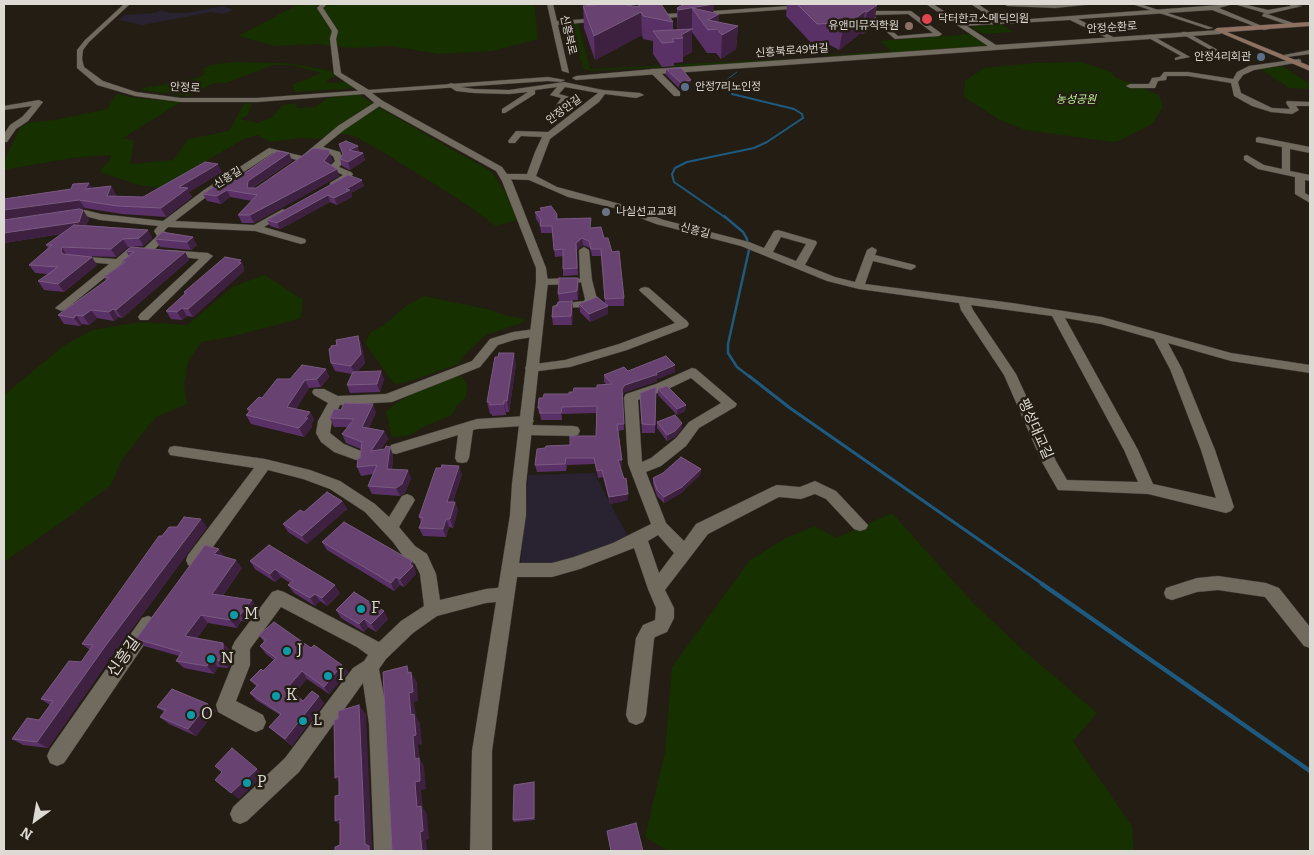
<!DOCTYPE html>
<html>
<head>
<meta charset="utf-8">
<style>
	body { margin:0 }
	#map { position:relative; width:1314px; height:855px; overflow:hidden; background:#231d14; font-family:Bitter,serif }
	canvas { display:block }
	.frame { position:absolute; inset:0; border:5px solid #ddd9d3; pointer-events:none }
	.north { position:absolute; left:10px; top:795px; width:50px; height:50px; -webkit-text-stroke:4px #231d14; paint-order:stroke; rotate:212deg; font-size:14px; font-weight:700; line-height:20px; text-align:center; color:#ddd9d3 }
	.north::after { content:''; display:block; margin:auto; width:18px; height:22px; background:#ddd9d3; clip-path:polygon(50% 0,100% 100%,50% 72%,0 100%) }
</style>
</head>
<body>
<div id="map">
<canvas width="1314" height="855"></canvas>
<div class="frame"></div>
<div class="north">N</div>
</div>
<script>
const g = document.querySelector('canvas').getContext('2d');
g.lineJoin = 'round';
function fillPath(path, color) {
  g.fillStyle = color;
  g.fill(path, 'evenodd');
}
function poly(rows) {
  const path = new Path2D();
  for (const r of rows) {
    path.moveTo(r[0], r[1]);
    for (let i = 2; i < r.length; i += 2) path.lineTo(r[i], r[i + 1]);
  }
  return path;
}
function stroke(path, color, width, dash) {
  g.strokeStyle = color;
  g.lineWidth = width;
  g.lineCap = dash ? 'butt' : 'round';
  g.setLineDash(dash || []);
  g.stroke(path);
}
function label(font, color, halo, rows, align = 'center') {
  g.font = font + ' Bitter,"Noto Sans KR",serif';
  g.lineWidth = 5;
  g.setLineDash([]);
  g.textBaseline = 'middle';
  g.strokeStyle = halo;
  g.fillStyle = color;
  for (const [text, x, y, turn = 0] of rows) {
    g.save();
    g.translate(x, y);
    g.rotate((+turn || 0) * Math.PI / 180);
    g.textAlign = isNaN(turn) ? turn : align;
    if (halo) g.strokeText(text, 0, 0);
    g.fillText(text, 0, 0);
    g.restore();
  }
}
const commercial = poly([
	[222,6,234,10,222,14,211,12,143,25,119,20,125,15,155,13,161,10,169,13,187,13],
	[594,473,634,548,583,568,565,573,520,574,528,475]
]);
const green = poly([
	[299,4,534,4,538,39,492,51,438,54,392,46,353,48,319,44,274,46,238,36],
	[572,24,578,24,590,69,802,58,742,63,592,71,584,69,570,25],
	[1001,24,1013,32,983,34,972,27],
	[972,34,987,44,986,46,859,55,814,56,891,51,880,41],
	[233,62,286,63,305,66,331,71,335,76,326,81,328,83,344,82,356,88,295,92,292,85,321,73,291,65,273,65,226,83,214,83,188,96,141,90,144,88,197,78,205,74,203,69,210,65],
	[1082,62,1111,72,1115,77,1159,95,1163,107,1152,124,1119,141,1113,142,1025,130,1000,120,964,97,965,81,984,68,1033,63],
	[1282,66,1310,84,1310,89,1289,88,1261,69],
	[118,94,136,98,181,102,123,138,134,141,130,164,174,160,188,139,229,131,244,104,252,103,248,115,240,119,258,123,272,117,283,105,295,103,298,108,315,107,328,98,359,94,372,103,370,106,378,107,492,172,505,192,517,220,496,226,466,204,388,155,358,138,346,134,329,134,319,139,300,138,270,142,258,135,244,139,159,188,139,185,102,173,101,169,111,159,110,155,71,158,4,170,4,161,21,126,33,122,55,120,107,109,115,96],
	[265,275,303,300,301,318,235,336,201,342,188,362,184,386,187,404,156,417,122,459,111,485,59,524,4,562,4,395,62,347,92,330,141,322,187,325,234,286],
	[424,296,491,310,507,316,526,319,522,323,486,335,465,354,459,364,404,383,394,384,365,343,370,333,385,324,406,306],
	[455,376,462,377,467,385,466,397,457,406,452,415,423,427,411,435,392,437,386,411,401,400,434,382],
	[892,513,973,603,1021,648,1097,713,1073,741,1132,826,1134,851,668,851,645,837,665,752,672,667,750,560,786,538,815,526,836,538]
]);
const streamFar4 = poly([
	[736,95,732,94,722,83,737,72]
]);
const streamFar3 = poly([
	[726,218,674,182,672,174,675,168,687,162,754,148,767,142,803,118,802,114,794,109,732,94]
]);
const streamFar2 = poly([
	[724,216,743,232,747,239,749,250,728,344,728,353,737,367,750,377]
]);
const streamFar1 = poly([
	[749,376,790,408,1044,585]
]);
const stream = poly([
	[1042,584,1310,771]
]);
const minor = poly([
	[321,4,327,4,323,8,338,31,336,39,341,73,369,90,369,94,363,94,334,74,330,39,332,31,317,8,321,4],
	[971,4,978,4,1003,21,1233,4,1219,8,1269,29,1264,30,1212,10,1078,19,1113,37,1113,39,1111,40,1070,20,963,26,963,24,965,23,996,21,971,4],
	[1004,4,1095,4,1055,8,1007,6,1004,4],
	[1234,4,1243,4,1268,10,1291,6,1288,4,1302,6,1268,14,1234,4],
	[804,5,806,8,651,19,648,17,651,15,804,5],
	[858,6,862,6,869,11,911,11,942,34,939,36,895,39,858,8,858,6],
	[908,14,933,33,898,36,873,15,908,14],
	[1264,13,1296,24,1297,25,1294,27,1262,16,1264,13],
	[602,18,604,21,556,25,553,23,556,21,602,18],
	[1182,32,1186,32,1225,54,1220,55,1182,34,1182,32],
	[1147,35,1151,35,1190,57,1175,60,1175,58,1181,56,1147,37,1147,35],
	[1310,50,1310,54,1287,57,1284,55,1310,50],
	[1299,59,1301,60,1301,62,1254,70,1243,75,1238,82,1241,93,1272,108,1290,109,1286,103,1287,101,1310,102,1310,106,1296,106,1299,110,1292,114,1271,112,1252,106,1234,96,1231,83,1188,76,1167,76,1166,80,1158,81,1155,88,1130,88,1126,86,1130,84,1149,84,1152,78,1160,77,1164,72,1188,72,1233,79,1237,72,1249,66,1299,59],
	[651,69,657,69,680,92,680,96,674,96,651,73,651,69],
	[564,82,603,90,640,93,644,95,636,98,605,94,599,102,550,139,536,176,557,187,620,204,664,220,749,242,764,248,774,231,778,230,816,241,817,243,805,265,835,277,855,282,867,250,872,247,877,250,875,255,915,265,916,267,911,270,873,261,865,284,1012,303,1102,317,1231,353,1310,365,1310,373,1231,361,1168,343,1182,369,1215,450,1234,507,1231,511,1226,513,1148,494,1058,490,1042,462,1004,375,961,310,959,303,859,289,827,281,741,246,656,224,614,208,568,197,529,180,502,179,500,177,505,174,527,174,535,152,542,137,521,136,515,143,509,143,508,141,516,131,548,132,598,93,565,87,559,94,570,97,561,111,558,111,554,109,561,98,550,95,557,87,535,90,535,94,505,113,502,113,502,109,528,92,509,94,474,93,456,91,447,85,451,83,461,87,474,89,509,90,564,82],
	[781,237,806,244,796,261,773,252,781,237],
	[971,305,1052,316,1124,450,1138,482,1067,480,1056,461,1016,374,973,310,971,305],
	[1065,318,1101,324,1154,339,1170,369,1201,450,1216,498,1153,484,1138,450,1065,318],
	[39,100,43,102,28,121,16,129,7,142,4,142,4,134,10,125,22,117,32,106,4,110,4,106,39,100],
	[377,101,384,103,344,130,323,147,340,152,344,162,339,167,351,172,353,174,350,179,336,187,330,187,330,183,343,175,328,168,335,161,333,156,318,151,303,162,273,153,210,194,175,221,254,225,283,209,288,212,286,214,264,227,305,239,306,241,305,243,301,244,255,231,168,227,164,231,167,237,151,253,135,253,65,310,61,311,55,308,109,264,76,261,71,258,72,256,116,259,129,248,144,248,157,236,154,231,158,226,100,220,85,216,67,218,62,215,64,213,85,210,101,214,163,221,204,190,269,148,302,156,338,126,377,101],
	[1259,137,1310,147,1310,153,1290,149,1290,171,1310,175,1310,181,1305,180,1305,193,1310,196,1310,203,1295,194,1295,177,1258,169,1244,160,1244,156,1247,155,1264,165,1282,169,1282,147,1256,142,1256,138,1259,137],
	[584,247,589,250,592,280,597,299,591,306,587,307,557,308,555,306,557,304,584,301,585,299,581,282,576,284,542,285,536,282,542,279,576,278,580,279,579,250,584,247],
	[168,250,208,253,213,256,148,320,140,320,138,317,140,314,199,259,164,255,163,253,164,251,168,250],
	[645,287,649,288,687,321,689,324,687,327,627,350,570,367,531,372,527,371,525,368,527,365,565,360,619,344,675,323,641,292,639,290,641,288,645,287],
	[535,329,539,330,541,333,539,336,514,340,498,345,480,367,392,402,340,405,332,421,330,433,344,444,361,451,363,455,361,459,356,460,334,452,321,442,316,433,318,421,328,403,314,395,312,392,314,389,324,389,338,396,386,394,472,361,490,339,513,332,535,329],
	[692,368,696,369,737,404,735,407,699,428,686,446,661,466,646,472,666,523,684,541,696,524,772,487,777,485,800,487,815,481,836,491,868,525,866,529,860,531,854,529,826,499,815,494,801,499,779,497,708,534,665,590,674,608,674,618,667,632,655,637,654,639,646,715,643,722,636,725,629,722,626,715,636,638,643,625,655,620,656,608,648,589,634,548,580,569,552,577,510,577,504,575,502,570,504,565,510,563,552,563,574,557,613,543,651,524,628,464,624,397,626,394,656,384,692,368],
	[691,378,721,403,689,422,676,438,651,458,642,462,638,400,666,390,691,378],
	[658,535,674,553,659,573,648,541,658,535],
	[527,416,532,418,534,421,530,425,573,426,578,427,580,431,578,435,573,436,526,435,521,434,519,430,522,426,477,429,473,430,469,458,467,462,462,463,457,462,455,458,458,435,396,454,391,453,389,449,391,445,477,419,527,416],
	[175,446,265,459,310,470,340,481,375,504,389,517,402,496,407,494,412,496,415,500,399,527,415,546,427,554,436,574,440,600,486,589,506,587,512,589,514,594,512,599,506,601,486,603,437,616,413,633,386,659,379,669,389,724,396,851,374,851,369,724,363,683,299,772,247,821,240,824,233,821,230,814,233,807,285,758,353,668,364,661,368,655,357,647,281,607,250,649,250,665,236,701,263,715,266,722,263,729,256,732,249,729,218,712,216,705,232,665,232,647,235,641,272,592,278,590,284,592,379,642,401,621,424,606,420,574,415,564,403,556,393,542,365,512,330,489,303,479,268,470,200,565,194,567,188,565,186,560,188,555,254,468,170,455,168,451,170,447,175,446],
	[1218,576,1266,583,1279,588,1310,627,1310,648,1304,646,1265,597,1218,590,1197,592,1172,600,1166,598,1164,593,1166,588,1172,586,1197,578,1218,576],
	[148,616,154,618,157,624,154,630,64,763,57,766,50,763,47,756,50,749,142,618,148,616]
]);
const tertiary = poly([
	[124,4,130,4,89,42,83,50,82,59,84,67,103,81,136,92,181,98,257,98,548,77,565,80,561,82,548,81,372,93,383,101,502,167,512,181,546,268,548,282,526,484,526,515,492,751,492,851,470,851,472,751,510,515,512,484,536,282,536,268,502,181,496,171,377,105,364,94,257,102,181,102,135,96,97,85,77,68,77,50,85,40,124,4],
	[547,4,553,4,569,73,562,71,547,4],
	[926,4,933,4,996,45,1220,30,1223,32,1220,34,576,80,572,78,576,76,654,69,988,46,926,4],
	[1132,4,1140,4,1213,28,1208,29,1132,4]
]);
const secondary = poly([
	[1310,22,1310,26,1227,32,1310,66,1310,71,1214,30,1217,28,1310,22]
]);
const wall = poly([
	[638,4,673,22,673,30,677,30,677,8,685,4,713,13,718,22,738,26,736,49,721,59,716,53,707,53,692,32,692,52,683,57,683,62,674,63,674,66,662,67,653,54,653,41,643,39,642,35,595,60,584,28,583,6,638,7],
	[786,4,873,4,877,5,873,27,863,34,861,33,839,50,830,45,814,46,786,16,787,5],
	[666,69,690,86,680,89,666,75],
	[339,144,363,153,365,160,350,170,342,166,340,159,343,155],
	[289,153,292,161,252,188,256,188,333,161,329,164,339,176,254,223,242,223,238,215,252,201,230,197,221,204,207,201,203,194,223,188],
	[222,172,189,192,192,197,166,217,122,214,85,208,4,220,92,189,111,186,116,195,116,197,143,197],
	[348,175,364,186,351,193,352,197,337,205,330,202,280,229,270,226,267,220],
	[540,208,557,214,558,219,591,228,604,238,624,298,624,306,608,306,608,314,590,322,580,312,579,304,605,304,601,256,592,256,590,248,583,245,577,250,578,275,563,276,563,256,555,257,552,233,541,233,540,225,536,219,535,212,541,211],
	[89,219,86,225,148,230,152,238,143,246,128,247,116,257,81,256,97,265,64,292,44,290,38,281,48,274,35,273,29,265,48,248,46,245,61,234,4,243,4,220],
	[162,232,197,245,191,250,160,247,155,239],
	[126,251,185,252,189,260,122,318,118,317,114,321,97,318,89,325,82,324,80,326,64,324,58,315,106,281,104,277,123,263,122,261,129,256],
	[241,260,244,268,243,269,244,271,193,317,187,316,182,320,171,319,166,311,184,294,184,292],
	[578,278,578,300,564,301,572,301,573,309,572,325,553,325,552,317,559,301,558,294],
	[358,336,361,344,365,363,357,372,384,379,380,392,350,393,347,385,352,374,335,371,331,363,331,348,337,345],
	[516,364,509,412,506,412,506,415,492,416,492,414,490,414,487,402],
	[326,369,329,377,321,387,309,388,296,409,310,412,314,420,311,424,312,427,304,437,251,424,246,415,249,413,247,409,262,398,290,379],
	[628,371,675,372,657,379,657,381,655,382,625,392,622,396,624,430,618,431,622,466,620,467,628,500,610,504,603,477,598,478,595,464,567,465,566,471,537,472,535,465,545,448,570,445,596,436,596,413,562,414,562,420,541,420,540,414,539,414,538,408,543,398,569,394,573,392,597,388,606,384,604,382,604,375],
	[658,389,686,405,685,411,677,415,658,395],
	[656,396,655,433,642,433,640,401],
	[376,412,369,428,384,431,388,439,381,449,393,455,392,469,411,478,405,493,400,496,372,494,368,486,373,474,361,476,357,467,360,458,361,449,346,443,342,434,348,427,334,427,330,418],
	[657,422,682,428,675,437,667,441,657,428],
	[701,469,700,475,681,493,664,503,657,496,653,484,653,478],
	[462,474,453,502,455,502,458,510,453,528,449,527,446,537,423,536,419,528,421,522,419,517],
	[342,501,347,509,307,544,288,532,283,524,304,512],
	[177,527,207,527,114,653,48,748,23,745,12,739,39,720,50,705,41,699,81,662,90,650,82,644,162,536],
	[322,542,415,569,415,570,416,574,404,587,400,585,394,591,327,550],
	[269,545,340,593,327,606,320,601,315,606,294,593,288,585,290,583,281,577,275,582,255,569,250,561],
	[225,557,242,568,223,595,258,608,247,622,241,621,237,628,208,623,197,638,230,650,230,664,228,668,218,667,214,674,184,668,176,661,179,656,144,646,136,639],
	[336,610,388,619,376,632,368,627,364,632,341,618],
	[259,635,311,648,342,665,348,672,329,694,307,679,294,694,303,701,324,703,292,746,276,733,269,727,280,715,256,700,250,693,256,686,250,680,263,671,274,660,266,654,260,646,264,642],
	[208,704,216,711,196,736,169,724,160,717,164,712,157,707],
	[535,784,535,820,514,822,513,820]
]);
const shadedWall = poly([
	[714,4,713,17,719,14,718,31,692,8,692,52,683,57,683,38,677,32,678,10],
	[877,5,873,27,863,34,867,12],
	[865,11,861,33,839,50,843,28],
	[641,12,642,35,595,60,594,36],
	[738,26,736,49,721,59,722,35],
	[691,80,690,86,680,89,681,83],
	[358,146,360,154,349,150],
	[289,153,292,161,251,188,247,188,248,181],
	[330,153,333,161,326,168,324,161],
	[363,153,365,160,350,170,348,162],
	[218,164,222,172,189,192,192,197,166,217,161,208,179,187],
	[337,169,339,176,254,223,250,215],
	[362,180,364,186,351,193,352,197,337,205,334,198,346,189],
	[89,183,94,191,85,189],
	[111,186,116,195,112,205,107,196],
	[227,190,230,197,221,204,217,196],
	[328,195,330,202,280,229,277,223],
	[79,200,85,208,4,220,4,210],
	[83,210,89,219,84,230,4,243,4,233],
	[148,230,152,238,143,246,139,238],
	[193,237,197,245,191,250,187,242],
	[582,238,583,245,577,250,578,275,576,243],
	[123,239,128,247,116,257,111,249],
	[62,247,67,255,66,259,61,251],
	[185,252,189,260,122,318,116,310],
	[92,257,97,265,64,292,58,284],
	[241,260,244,268,243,269,244,271,193,317,188,309],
	[578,278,579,286,578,300,577,291],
	[572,301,573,309,572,325,571,316],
	[608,306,608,314,590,322,589,314],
	[182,308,187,316,182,320,177,312],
	[113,309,118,317,114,321,109,312],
	[91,310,97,318,89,325,83,316],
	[76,315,82,324,80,326,74,318],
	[358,336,361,344,365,363,355,374,351,366],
	[514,353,516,364,509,412,507,401],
	[675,365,675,372,657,379,657,381,655,382,625,392,622,396,622,389,625,385],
	[326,369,329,377,321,387,317,379],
	[381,371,384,379,380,392,377,384],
	[305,380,309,388,292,415,287,407],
	[504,401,506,412,506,415,504,404],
	[373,404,376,412,366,435,362,427],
	[686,405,685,411,677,415,677,409],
	[562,407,562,420,561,413],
	[310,412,314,420,311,424,312,427,304,437,299,428,305,418],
	[682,423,682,428,675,437,667,441,667,435],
	[384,431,388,439,374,459,371,451],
	[390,447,393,455,391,477,387,469],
	[618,460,622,460,622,466,619,467],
	[459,466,462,474,450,510,447,502],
	[701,469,700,475,681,493,664,503,664,497],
	[408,470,411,478,405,493,400,496,396,488],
	[628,494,628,500,610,504,609,497],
	[342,501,347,509,307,544,302,536],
	[455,502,458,510,453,528,450,519],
	[201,519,207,527,114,653,48,748,37,742,106,645],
	[446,519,449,527,446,537,443,529],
	[219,549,225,557,221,562,214,554],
	[236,560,242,568,218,601,212,594],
	[412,561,415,569,415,570,416,574,404,587,400,579],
	[275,569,281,577,275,582,270,574],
	[396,577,400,585,394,591,391,583],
	[335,585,340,593,327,606,322,598],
	[315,594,320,601,315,606,310,598],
	[252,600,258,608,247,622,240,615],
	[384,611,388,619,376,632,371,624],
	[234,614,241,621,237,628,230,620],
	[201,615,208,623,192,644,185,636],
	[364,619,368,627,364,632,359,624],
	[223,643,230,650,230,664,228,668,221,661],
	[211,659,218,667,214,674,207,666],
	[342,665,348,672,329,694,324,687],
	[407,666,417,682,418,701,414,702,416,716,420,723,422,744,418,745,420,759,424,766,426,789,421,790,423,808,427,814,429,839,426,840,427,851,422,851,417,807,415,759],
	[302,671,307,679,293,695,287,688],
	[319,696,324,703,292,746,285,739],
	[208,704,216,711,196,736,188,729],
	[359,705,366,714,372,849,375,851,369,851,365,844],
	[257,769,264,775,239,799,231,793],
	[339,776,342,786,335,778],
	[534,782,535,784,535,820,534,818],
	[340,819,343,828,335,821]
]);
const building = poly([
	[604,4,621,4,639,7,639,4,661,4,673,22,643,16,641,12,594,36,583,6,604,4],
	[685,4,714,4,678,10,677,8,685,4],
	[797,4,873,4,877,5,867,12,865,11,843,28,834,23,817,24,797,4],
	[692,8,719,14,708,20,738,26,722,35,717,29,708,30,692,8],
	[692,29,681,35,683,38,672,39,674,42,662,43,653,31,692,29],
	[681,68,691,80,681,83,666,69,681,68],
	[346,141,358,146,349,150,363,153,348,162,340,159,343,154,339,144,346,141],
	[314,148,329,150,330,153,324,161,337,169,250,215,238,215,257,195,227,190,217,196,203,194,215,186,223,188,277,151,289,153,248,181,247,188,256,188,314,148],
	[205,162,218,164,179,187,188,188,161,208,117,206,79,200,4,210,4,199,71,189,73,184,89,183,85,189,111,186,107,196,143,197,205,162],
	[348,175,362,180,346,189,350,190,334,198,328,195,277,223,267,220,348,175],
	[551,206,557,214,556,219,591,218,590,228,601,227,604,238,608,238,612,252,619,251,624,298,605,299,601,249,591,249,589,241,582,238,576,243,577,268,563,269,563,249,554,250,552,226,540,226,541,220,535,212,542,211,540,208,551,206],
	[79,209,83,210,79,222,4,233,4,220,79,209],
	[74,225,148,230,139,238,123,239,111,249,62,247,61,251,63,254,92,257,58,284,38,281,58,267,29,265,52,245,46,245,74,225],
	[162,232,193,237,187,242,155,239,162,232],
	[131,247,185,252,116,310,113,309,109,312,91,310,83,316,76,315,74,318,58,315,108,279,109,278,104,277,125,262,122,261,134,252,126,251,131,247],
	[225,257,241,260,238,262,241,263,188,309,182,308,177,312,166,311,186,293,184,292,225,257],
	[559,278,578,278,577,291,558,294,559,278],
	[597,297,608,306,589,314,579,304,597,297],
	[572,301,571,316,552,317,553,306,557,306,558,302,572,301],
	[358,336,361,354,351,366,331,363,329,349,331,348,331,346,337,345,336,340,358,336],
	[499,353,514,353,507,401,504,401,504,404,490,405,490,402,487,402,490,385,495,357,498,357,499,353],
	[666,356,675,365,656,373,657,375,655,375,625,385,622,389,624,424,617,424,622,460,618,460,624,479,626,478,628,494,609,497,602,470,597,471,594,458,566,458,565,464,535,465,537,449,545,448,546,446,570,445,570,436,596,436,597,406,562,407,561,413,540,413,540,408,538,408,539,398,543,398,544,394,569,394,569,392,573,392,574,388,597,388,597,385,612,384,604,375,624,367,628,371,666,356],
	[302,365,326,369,317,379,305,380,287,407,310,412,305,418,308,418,299,428,246,415,251,410,247,409,259,397,262,398,277,379,290,379,302,365],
	[381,371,377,384,347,385,353,372,381,371],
	[667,386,686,405,677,409,658,389,667,386],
	[656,387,655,425,642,424,640,393,656,387],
	[344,403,373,404,362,427,384,431,371,451,385,449,386,446,390,447,387,469,408,470,402,484,396,488,368,486,377,465,357,467,358,458,360,458,362,442,342,434,354,419,330,418,334,409,341,410,344,403],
	[675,415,682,423,675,431,667,435,657,422,675,415],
	[681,457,701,469,682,487,664,497,657,490,653,478,663,473,681,457],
	[442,465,459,466,447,502,455,502,450,519,446,519,443,529,419,528,423,518,419,517,436,468,441,468,442,465],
	[327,492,342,501,302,536,283,524,300,510,304,512,327,492],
	[184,517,201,519,106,645,37,742,12,739,27,718,39,720,53,701,41,699,69,661,81,662,93,645,82,644,159,536,162,536,169,527,177,527,184,517],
	[344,522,412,561,410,564,413,566,400,579,396,577,391,583,322,542,344,522],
	[205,545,219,549,214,554,236,560,212,594,252,600,240,615,234,614,230,620,201,615,185,636,223,643,223,657,221,661,211,659,207,666,176,661,182,652,136,639,205,545],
	[269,545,335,585,322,598,315,594,310,598,288,585,293,581,275,569,270,574,250,561,269,545],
	[354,592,384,611,371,624,364,619,359,624,336,610,354,592],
	[274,622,311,648,314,645,342,665,324,687,302,671,287,688,303,701,312,691,319,696,285,739,269,727,281,714,250,693,258,685,250,680,261,669,263,671,276,658,260,646,266,640,259,635,274,622],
	[407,666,408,673,411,672,413,692,409,693,411,715,414,714,416,735,413,736,415,759,419,758,420,781,415,782,417,807,421,806,423,831,420,832,422,851,392,851,383,672,407,666],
	[172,689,208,704,188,729,160,717,166,710,157,707,172,689],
	[359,705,365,844,369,846,369,851,335,851,335,847,340,845,340,819,335,821,335,796,339,795,339,776,335,778,334,720,338,719,338,711,359,705],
	[232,748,257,769,231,793,215,780,222,772,215,766,232,748],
	[534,782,534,818,513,820,514,785,534,782],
	[636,823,643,851,611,851,607,831,636,823]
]);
const markers = [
	[927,19,6,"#e0444e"],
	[909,26,5,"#8d6e63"],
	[1261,57,5,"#5c6f8a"],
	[685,87,5,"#5c6f8a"],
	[606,212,5,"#6b7280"],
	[361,609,5,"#0f9aa8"],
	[234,615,5,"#0f9aa8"],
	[287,651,5,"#0f9aa8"],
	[211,659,5,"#0f9aa8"],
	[328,676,5,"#0f9aa8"],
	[276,696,5,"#0f9aa8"],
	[191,715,5,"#0f9aa8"],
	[303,721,5,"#0f9aa8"],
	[247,783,5,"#0f9aa8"]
];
const farPoinames = [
	["닥터한코스메딕의원",938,19],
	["유앤미뮤직학원",899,26,"right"],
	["안정4리회관",1251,57,"right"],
	["안정7리노인정",695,87],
	["나실선교교회",616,212]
];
const farStreetnames = [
	["안정순환로",1112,28,-4],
	["신흥북로",568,35,77],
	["신흥북로49번길",792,51,-4],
	["안정로",185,88,3],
	["안정안길",564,110,-36],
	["신흥길",228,178,-32],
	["신흥길",695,231,15]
];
const farParknames = [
	["농성공원",1076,100]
];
const streetNames = [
	["팽성대교길",1035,429,66]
];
const nearPoinames = [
	["F",371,609],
	["M",244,615],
	["J",297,651],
	["N",221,659],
	["I",338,676],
	["K",286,696],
	["O",201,715],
	["L",313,721],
	["P",257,783]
];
const nearStreetnames = [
	["신흥길",124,657,-55]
];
fillPath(commercial, '#292231');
fillPath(green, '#173000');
stroke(streamFar4, '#1e5a7f', 1);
stroke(streamFar3, '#1e5a7f', 2);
stroke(streamFar2, '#1e5a7f', 2.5);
stroke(streamFar1, '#1e5a7f', 3);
stroke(stream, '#1e5a7f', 4.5);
stroke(minor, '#3e3934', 1);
stroke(tertiary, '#3e3934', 1);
stroke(secondary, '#3e3934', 1);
fillPath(minor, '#716a5f');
fillPath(tertiary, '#716a5f');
fillPath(secondary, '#8f7161');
fillPath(wall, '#5a3166');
fillPath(shadedWall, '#3e2140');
fillPath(building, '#684372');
stroke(building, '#7a5a81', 1);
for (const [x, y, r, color] of markers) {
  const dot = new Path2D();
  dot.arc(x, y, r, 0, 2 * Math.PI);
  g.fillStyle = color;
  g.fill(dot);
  stroke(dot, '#231d14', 2);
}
label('11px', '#ddd9d3', '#231d14', farPoinames, 'left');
label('11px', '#ddd9d3', '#231d14', farStreetnames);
label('italic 11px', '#bdf594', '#231d14', farParknames);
label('14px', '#ddd9d3', '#231d14', streetNames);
label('16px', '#ddd9d3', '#231d14', nearPoinames, 'left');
label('16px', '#ddd9d3', '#231d14', nearStreetnames);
</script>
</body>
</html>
